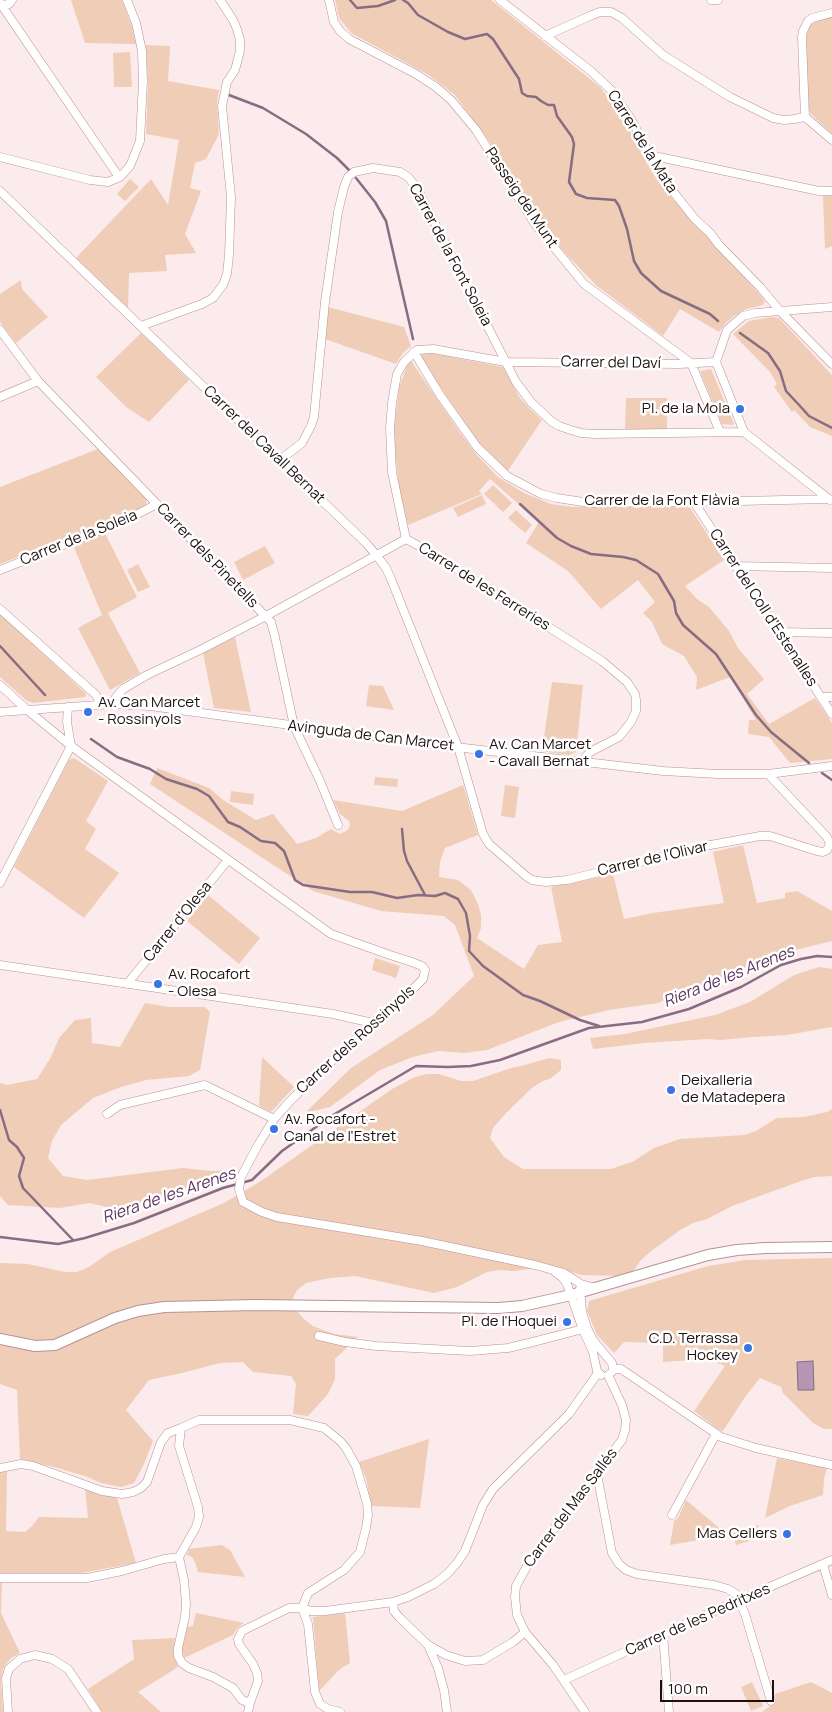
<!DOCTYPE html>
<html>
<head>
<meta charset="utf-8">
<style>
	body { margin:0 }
	#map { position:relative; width:832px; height:1712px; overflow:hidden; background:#fcebec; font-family:Manrope,sans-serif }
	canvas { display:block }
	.scale { position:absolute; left:660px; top:1680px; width:114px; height:22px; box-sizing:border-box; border:2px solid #1e1011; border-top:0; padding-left:6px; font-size:15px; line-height:18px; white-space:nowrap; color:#1e1011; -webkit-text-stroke:4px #fff; paint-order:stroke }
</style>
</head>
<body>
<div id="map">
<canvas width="832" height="1712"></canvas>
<div class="scale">100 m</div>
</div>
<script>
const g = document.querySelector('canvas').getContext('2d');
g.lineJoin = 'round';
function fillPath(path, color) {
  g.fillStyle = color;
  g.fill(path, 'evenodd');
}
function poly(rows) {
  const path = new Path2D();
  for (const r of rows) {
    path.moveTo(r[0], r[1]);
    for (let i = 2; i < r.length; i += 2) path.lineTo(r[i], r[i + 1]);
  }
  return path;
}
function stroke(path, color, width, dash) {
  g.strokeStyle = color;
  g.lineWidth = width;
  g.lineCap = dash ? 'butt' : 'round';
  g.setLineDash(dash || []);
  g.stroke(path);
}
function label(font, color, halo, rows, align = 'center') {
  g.font = font + ' Manrope,sans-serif';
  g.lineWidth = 5;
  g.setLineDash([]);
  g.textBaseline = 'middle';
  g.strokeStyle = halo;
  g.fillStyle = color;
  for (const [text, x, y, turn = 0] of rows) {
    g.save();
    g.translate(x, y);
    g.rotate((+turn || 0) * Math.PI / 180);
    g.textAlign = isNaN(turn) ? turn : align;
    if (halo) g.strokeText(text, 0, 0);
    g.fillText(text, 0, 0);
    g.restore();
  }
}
const green = poly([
	[71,0,122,0,132,27,136,44,85,43],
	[335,0,491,0,600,87,622,116,650,169,662,187,762,297,765,302,763,305,746,309,734,316,726,323,719,332,680,309,663,336,659,333,596,285,565,253,543,225,487,138,455,95,429,75,351,33,339,18],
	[832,16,832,134,811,114,809,110,805,47,807,34,810,25,815,22],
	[146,45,170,46,168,81,219,90,217,101,219,134,206,159,195,163,190,188,201,191,185,234,196,253,165,255,167,271,129,273,128,308,76,258,151,179,168,205,179,140,146,134,148,83],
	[130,52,132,87,114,87,113,53],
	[130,179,139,187,125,201,117,194],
	[823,196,832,196,832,246,825,249],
	[21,280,22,289,48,317,16,343,0,322,0,294],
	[328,307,404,327,411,346,403,353,396,364,325,339],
	[772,317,779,318,832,375,832,436,810,427,794,410,792,412,774,387,777,384,770,372,733,334,749,321],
	[141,333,189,380,149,422,126,407,96,377],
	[425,352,503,367,520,398,530,409,542,420,507,472,483,449,471,432,422,360,421,355],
	[411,361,461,434,477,455,498,477,524,493,551,504,573,507,689,506,724,560,685,586,697,599,709,607,729,631,738,648,764,679,747,694,769,724,815,698,832,723,832,759,790,763,769,737,748,734,749,720,756,720,730,677,696,690,697,677,684,656,662,644,652,622,643,613,655,602,638,580,601,609,568,571,526,543,539,522,490,479,479,491,482,494,408,525,400,494,395,453,394,430,399,388,406,368,408,363],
	[711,369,734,424,733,425,722,424,700,371],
	[626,398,667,398,667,429,625,429],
	[98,449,147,499,146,504,141,509,0,564,0,487],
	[493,485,512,503,503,512,484,494],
	[482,495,486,504,458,517,453,508],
	[516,510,532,525,525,533,508,518],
	[105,533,137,597,108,613,140,673,110,690,78,628,102,615,73,545],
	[265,546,275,563,243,580,234,562],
	[138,564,150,587,138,592,127,570],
	[0,614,79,687,86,694,85,697,33,703,27,701,0,677],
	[235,637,251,712,214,708,203,653],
	[552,682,583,685,576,752,569,755,542,751],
	[369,685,383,686,394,710,366,706],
	[74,758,108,781,86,821,96,829,85,849,119,873,84,918,14,867,69,760],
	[157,768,209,788,223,800,256,820,273,814,297,844,316,838,331,829,340,834,348,830,350,825,349,821,340,814,333,800,402,811,463,785,478,835,445,848,440,862,439,877,458,880,471,890,478,904,481,915,481,928,477,938,524,969,538,945,562,942,551,887,613,874,624,919,653,913,724,903,713,852,743,845,757,903,785,898,785,893,797,891,832,911,832,941,779,954,658,1003,609,1010,559,1022,487,1050,464,1053,438,1051,413,1057,380,1070,330,1107,305,1113,351,1068,433,1015,474,976,455,925,444,916,381,911,313,891,150,784],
	[375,777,398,779,397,787,374,785],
	[505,785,519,787,515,818,501,816],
	[231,791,254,794,253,805,230,802],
	[208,895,260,938,239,964,187,921],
	[375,958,400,966,396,978,372,970],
	[819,967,832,969,832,1027,787,1035,753,1037,720,1040,708,1039,644,1043,593,1049,590,1038,625,1034,715,1015,750,1002,794,975],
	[145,1003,169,1007,205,1007,210,1012,200,1070,189,1076,146,1080,121,1087,93,1098,61,1125,52,1141,48,1158,63,1176,87,1180,183,1168,212,1171,229,1170,169,1197,136,1209,125,1211,89,1203,60,1208,8,1205,0,1196,0,1083,7,1085,37,1079,51,1057,59,1038,75,1020,91,1018,92,1043,120,1047],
	[262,1057,294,1087,271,1112,259,1106],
	[549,1058,561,1060,561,1070,551,1078,541,1082,532,1088,507,1112,493,1128,490,1138,504,1157,523,1169,611,1169,634,1161,654,1148,680,1139,744,1135,756,1131,777,1118,804,1117,827,1112,832,1109,832,1176,814,1177,801,1181,732,1206,707,1219,693,1223,680,1230,650,1252,641,1260,634,1270,624,1276,581,1275,559,1268,548,1267,513,1271,500,1270,487,1272,457,1287,434,1293,355,1276,330,1278,306,1283,297,1290,292,1300,296,1310,304,1319,313,1326,323,1330,334,1334,358,1337,335,1359,335,1379,328,1394,308,1416,293,1414,296,1384,291,1376,253,1372,243,1362,220,1363,182,1373,149,1380,126,1410,153,1441,144,1464,134,1483,121,1487,101,1483,85,1476,54,1467,20,1459,17,1390,0,1384,0,1263,28,1264,65,1272,77,1272,89,1267,110,1252,224,1203,261,1181,392,1089,415,1077,427,1074,439,1074,461,1081,473,1081,511,1068,525,1065],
	[832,1258,832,1429,824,1429,813,1423,783,1393,781,1387,760,1378,745,1397,723,1431,718,1429,694,1411,725,1366,707,1359,663,1362,663,1343,624,1342,614,1353,597,1335,587,1311,589,1301,708,1266,745,1260],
	[429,1439,420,1508,371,1506,366,1478,359,1462],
	[777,1458,827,1468,824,1479,823,1495,790,1506,765,1518],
	[7,1471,6,1531,25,1532,32,1526,39,1517,88,1518,85,1488,117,1498,136,1563,81,1573,0,1573,0,1472],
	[686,1500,725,1533,699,1540,670,1545,674,1521,678,1518],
	[758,1525,762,1537,736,1545,733,1533],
	[222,1545,230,1550,245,1577,198,1572,195,1562,192,1557,187,1555,189,1549],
	[0,1583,2,1583,1,1613,20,1653,11,1658,3,1669,1,1680,3,1712,0,1712],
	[196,1613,244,1623,238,1627,233,1635,184,1658,182,1649,187,1627,193,1626],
	[345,1613,350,1663,340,1669,319,1691,313,1617],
	[175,1638,173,1653,178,1667,138,1692,161,1712,102,1712,88,1689,134,1659,132,1640],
	[752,1682,763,1706,751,1711,741,1687],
	[811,1682,832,1693,832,1712,762,1712,776,1702,775,1694]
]);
const water = poly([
	[813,1361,814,1390,798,1390,797,1362,813,1361]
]);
const stream = poly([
	[350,0,357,8,378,6,395,0],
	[403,0,408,3,418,15,448,32,465,39,487,34,493,39,519,79,522,93,527,96,536,97,541,101,548,105,554,105,557,116,572,137,574,144,569,182,576,194,587,198,615,200,619,206,627,229,634,261,641,273,661,291,710,314,718,321],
	[229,95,263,108,306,134,337,158,349,170],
	[356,178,375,202,386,221,413,339],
	[740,333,768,353,780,371,786,391,800,406,809,416,832,428],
	[520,504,557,538,571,546,591,554,623,557,636,560,658,574,674,601,676,613,683,625,716,654,756,715,771,732,809,763],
	[0,646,45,695],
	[91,739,117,757,150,769,166,779,197,789,209,796,228,822,240,827,261,841,275,843,284,851,295,880,303,885,350,892,372,892,397,898,418,895,435,896,445,893,458,899,466,913,470,936,469,951,483,966,523,995,540,1001,580,1020,599,1026],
	[822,773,832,780],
	[402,829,404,851,407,861,425,895],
	[0,1110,9,1140,17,1147,24,1158,19,1176,23,1188,73,1240],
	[0,1237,58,1244,85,1238,134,1223,223,1188,252,1180,282,1151,333,1115,416,1066,448,1067,471,1066,500,1060,589,1028,642,1022,689,1009,741,987,781,965,801,959,817,956,832,957]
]);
const minor = poly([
	[329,0,334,22,340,31,349,39,416,74,436,87,451,100,476,130,535,224,584,284,691,363,720,432],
	[500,0,592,72,612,91,631,119,657,169,675,194,695,219,710,233,719,245,761,288,780,311,832,364],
	[711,0,718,0],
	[0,3,119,177],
	[0,5,9,4,12,0],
	[545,36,592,15,600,12,611,12,622,18,663,55,730,97,773,118,784,120,794,119,805,117,802,37,803,31,808,21,812,18,832,13],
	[805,117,832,140],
	[0,157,90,180,108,182,120,177,130,166,140,141,143,81,142,51,136,23,127,0],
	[652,159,659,157,819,191,832,191],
	[0,191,366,543,377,556,386,568,391,579,458,747,483,834,489,844,526,876,532,880,546,882,567,880,705,846,760,836,770,836,817,851,823,852,827,850,830,844,827,837,768,774],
	[141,326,202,304,213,298,223,285,227,274,229,255,231,197,222,106,227,82,235,70,240,51,240,40,237,29,233,20,220,0],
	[0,330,38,381,271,622,275,637,294,726,320,781,338,825],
	[414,352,440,395,477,447,507,476,541,494,557,498,590,503,694,502,829,499],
	[0,397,38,381],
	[280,460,302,443,311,426,314,417,325,302,338,212,344,187,348,177,354,172,373,168,400,172,408,177,417,188,516,382,531,402,551,421,559,426,571,430,581,433,595,434,744,432],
	[830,500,744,432,716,362,727,330,743,316,755,313,832,307],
	[694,502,832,714],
	[406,539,392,472,390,428,392,403,397,374,404,362,417,350,433,349,506,362,679,364,716,362],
	[406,539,432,553,602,661,627,682,635,694,636,700,636,711,631,722,619,737,590,752,581,762],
	[735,566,832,568],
	[0,570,124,521,157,504],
	[0,609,96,695,101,705],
	[779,632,832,633],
	[0,685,26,709,71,746,331,934,390,955,409,961,422,966,425,970,423,979,415,987,373,1023,320,1072,291,1100,274,1119,258,1145,241,1177,239,1189,243,1202,262,1212,277,1217,422,1241,535,1265,564,1273,581,1284,595,1288],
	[821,697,832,697],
	[112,704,116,697,123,689,147,675,200,650,266,616,406,539],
	[68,707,67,722,71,746],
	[0,712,112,704,150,706,438,745,663,771,718,774,768,774,832,766],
	[0,883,71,746],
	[0,965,333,1014,373,1023],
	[127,984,228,860],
	[107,1114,120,1105,205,1085,274,1119],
	[555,1272,562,1277,567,1284,583,1330,593,1352,597,1371,601,1375],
	[580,1289,582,1312,587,1328,593,1340,612,1363,613,1369,612,1372],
	[319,1336,345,1342,376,1346,470,1351,508,1348,529,1343,587,1328],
	[613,1369,621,1369,630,1375,721,1437,756,1448,832,1465],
	[0,1468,21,1464,33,1466,102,1491,122,1494,133,1492,141,1488,147,1482,161,1442,168,1433,181,1428],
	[597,1474,612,1553,619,1564,626,1570,637,1574,714,1585,728,1589,736,1594,745,1614,771,1701],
	[672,1515,716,1434],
	[179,1557,196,1527,199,1517,198,1507,179,1446,181,1428,199,1420,290,1420,324,1428,340,1441,346,1448,356,1466,367,1503,368,1515,366,1528,360,1552,344,1570,308,1593,302,1608,289,1608,242,1631,238,1639,239,1644,253,1664,257,1673,258,1681,250,1703],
	[179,1557,184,1580,186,1603,185,1617,178,1648,178,1656,182,1663,189,1668,213,1677,233,1688,242,1700,250,1703,248,1712],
	[823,1564,832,1595],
	[0,1578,87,1578,122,1571,164,1559,179,1557],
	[393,1602,394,1611,399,1617,428,1645,446,1655,465,1661,483,1660,513,1642,525,1632],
	[302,1608,311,1611,325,1611,393,1602,408,1597,434,1584,447,1574,457,1563,465,1551,483,1505,493,1489,569,1414,598,1373],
	[302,1608,308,1624,315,1692,320,1704,328,1709,340,1712],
	[663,1634,669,1712],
	[428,1645,438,1668,444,1690,447,1712],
	[564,1680,705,1615,832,1560],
	[8,1712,6,1678,9,1669,20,1659,35,1655,52,1659,68,1669,97,1712],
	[585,1712,553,1665,525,1632,517,1615,515,1597,516,1586,531,1559,622,1440,625,1430,626,1420,622,1405,608,1375]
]);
const tertiary = poly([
	[0,1339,35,1346,55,1345,115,1318,138,1311,164,1307,255,1305,498,1308,522,1306,571,1295,708,1255,737,1250,765,1248,832,1247]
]);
const markers = [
	[740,409,5,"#3a73e2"],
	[88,712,5,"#3a73e2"],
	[479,754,5,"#3a73e2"],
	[158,984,5,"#3a73e2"],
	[671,1090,5,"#3a73e2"],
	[274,1129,5,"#3a73e2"],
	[567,1322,5,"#3a73e2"],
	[748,1348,5,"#3a73e2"],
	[787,1534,5,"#3a73e2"]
];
const streetNames = [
	["Carrer de la Mata",642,142,58],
	["Passeig del Munt",521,198,56],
	["Carrer de la Font Soleia",450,255,62],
	["Carrer del Daví",611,363,1],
	["Carrer del Cavall Bernat",264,445,44],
	["Carrer de la Font Flàvia",662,501],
	["Carrer de la Soleia",79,538,-22],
	["Carrer dels Pinetells",207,556,46],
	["Carrer de les Ferreries",484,587,32],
	["Carrer del Coll d'Estenalles",763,608,57],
	["Avinguda de Can Marcet",371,736,7],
	["Carrer de l'Olivar",653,859,-13],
	["Carrer d'Olesa",178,922,-51],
	["Carrer dels Rossinyols",356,1040,-42],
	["Carrer del Mas Sallés",571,1508,-53],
	["Carrer de les Pedritxes",698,1620,-24]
];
const poiNames = [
	["Pl. de la Mola",730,409,"right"],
	["Av. Can Marcet",98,703],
	["- Rossinyols",98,720],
	["Av. Can Marcet",489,745],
	["- Cavall Bernat",489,762],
	["Av. Rocafort",168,975],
	["- Olesa",168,992],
	["Deixalleria",681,1081],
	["de Matadepera",681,1098],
	["Av. Rocafort -",284,1120],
	["Canal de l'Estret",284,1137],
	["Pl. de l'Hoquei",557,1322,"right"],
	["C.D. Terrassa",738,1339,"right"],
	["Hockey",738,1356,"right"],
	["Mas Cellers",777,1534,"right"]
];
const waterNames = [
	["Riera de les Arenes",729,977,-22],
	["Riera de les Arenes",169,1196,-19]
];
fillPath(green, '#efcdb6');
fillPath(water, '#b694b4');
stroke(water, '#886c83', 1);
stroke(stream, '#886c83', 2.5);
stroke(minor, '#b99195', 9);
stroke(tertiary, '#b99195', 12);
stroke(minor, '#fff', 8);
stroke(tertiary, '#fff', 10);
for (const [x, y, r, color] of markers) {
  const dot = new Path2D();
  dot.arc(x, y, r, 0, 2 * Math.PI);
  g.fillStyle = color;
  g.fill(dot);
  stroke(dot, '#fff', 2);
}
label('15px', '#1e1011', '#fff', streetNames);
label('15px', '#1e1011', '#fff', poiNames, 'left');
label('italic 16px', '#5f325e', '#fff', waterNames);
</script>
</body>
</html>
